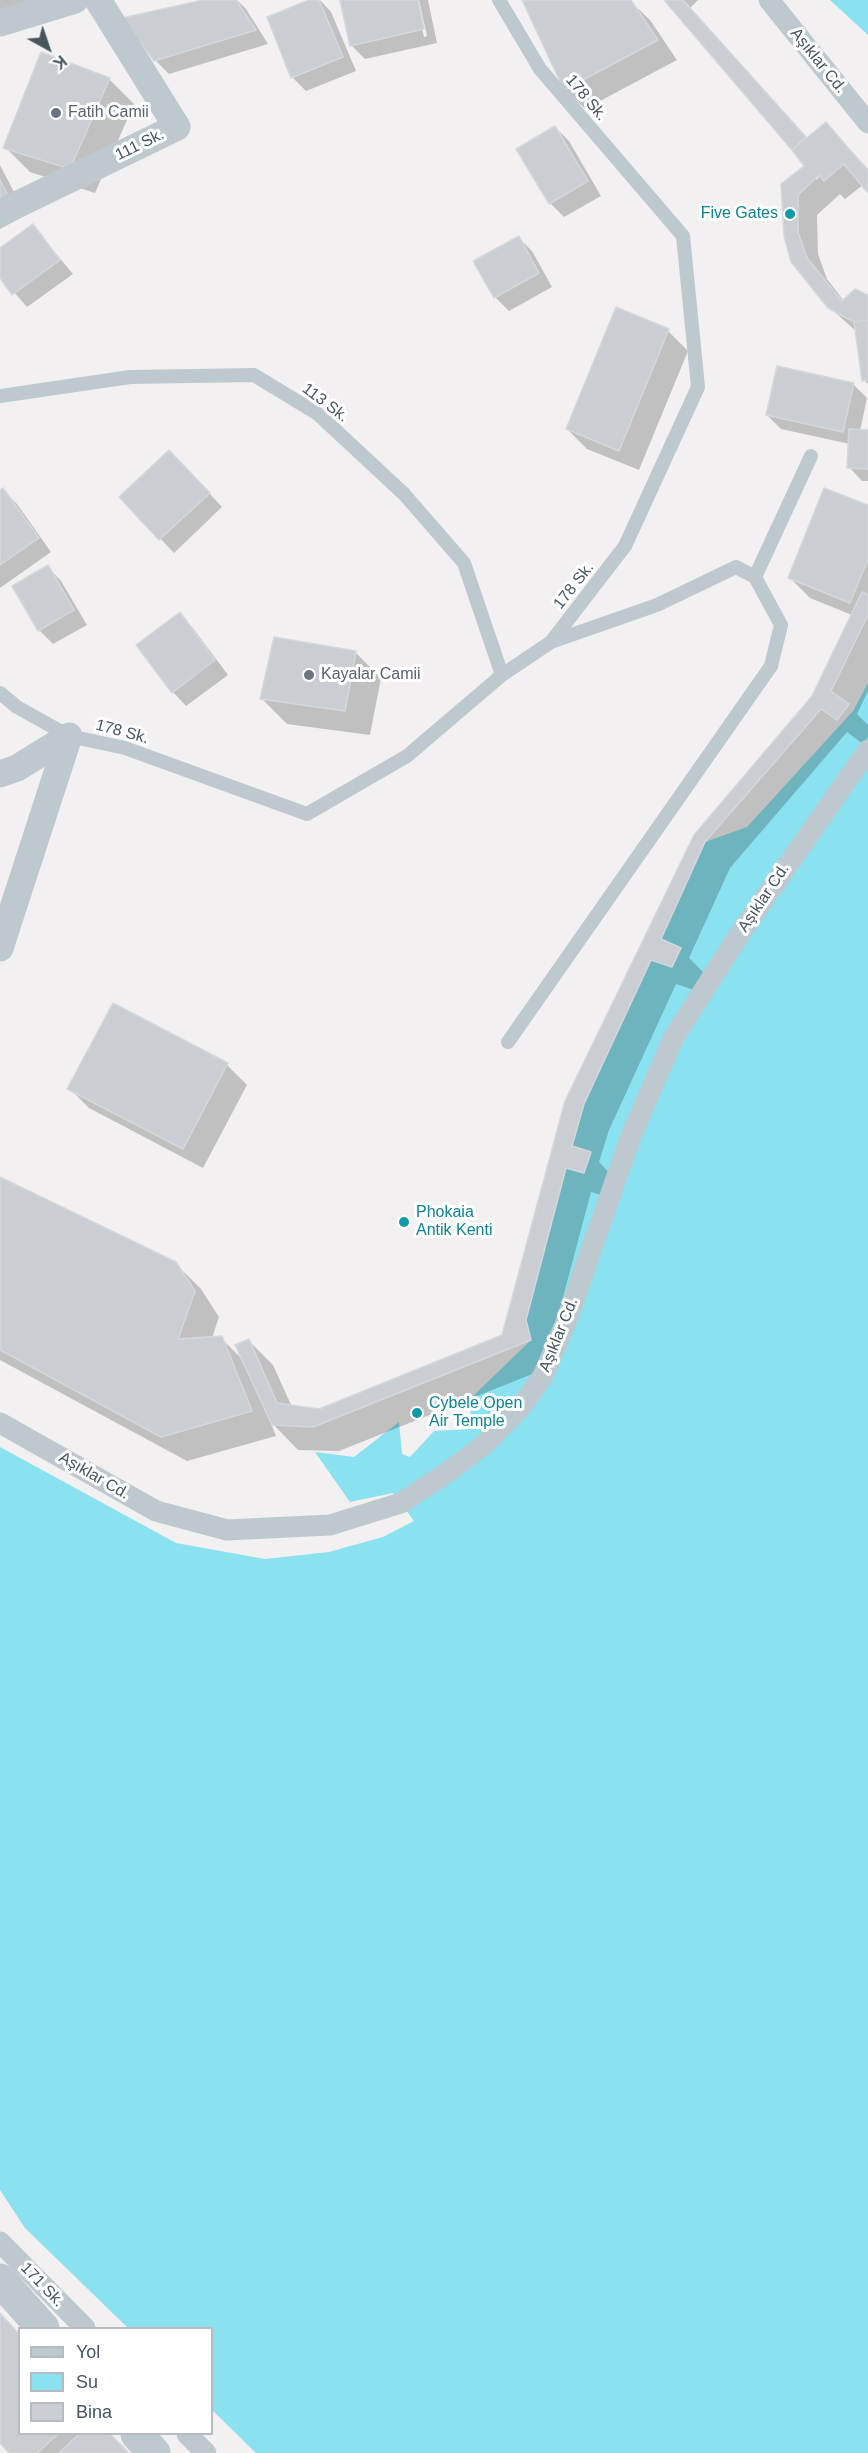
<!DOCTYPE html>
<html>
<head>
<meta charset="utf-8">
<style>
	body { margin:0 }
	#map { position:relative; width:868px; height:2453px; overflow:hidden; background:#f2f0f0; font-family:Arial,sans-serif }
	canvas { display:block }
	.legend { position:absolute; left:18px; top:2327px; width:195px; height:108px; box-sizing:border-box; background:#fff; border:2px solid #b5bbbf; margin:0; padding:8px 10px; list-style:none; font-size:18px; color:#47555e }
	.legend li { display:flex; align-items:center; gap:12px; height:30px }
	.legend b { width:30px; border:2px solid #b5bbbf }
	.north { position:absolute; left:18px; top:18px; width:60px; height:60px; -webkit-text-stroke:4px #fff; paint-order:stroke; rotate:140deg; font-size:16px; font-weight:700; line-height:24px; text-align:center; color:#47555e }
	.north::after { content:''; display:block; margin:auto; width:21px; height:27px; background:#47555e; clip-path:polygon(50% 0,100% 100%,50% 72%,0 100%) }
</style>
</head>
<body>
<div id="map">
<canvas width="868" height="2453"></canvas>
<ul class="legend">
<li><b style="height:8px;background:#bdc9cf"></b>Yol</li>
<li><b style="height:16px;background:#8ae1ef"></b>Su</li>
<li><b style="height:16px;background:#caced3"></b>Bina</li>
</ul>
<div class="north">K</div>
</div>
<script>
const g = document.querySelector('canvas').getContext('2d');
g.lineJoin = 'round';
function fillPath(path, color) {
  g.fillStyle = color;
  g.fill(path, 'evenodd');
}
function poly(rows) {
  const path = new Path2D();
  for (const r of rows) {
    path.moveTo(r[0], r[1]);
    for (let i = 2; i < r.length; i += 2) path.lineTo(r[i], r[i + 1]);
  }
  return path;
}
function stroke(path, color, width, dash) {
  g.strokeStyle = color;
  g.lineWidth = width;
  g.lineCap = dash ? 'butt' : 'round';
  g.setLineDash(dash || []);
  g.stroke(path);
}
function label(font, color, halo, rows, align = 'center') {
  g.font = font + ' Arial,sans-serif';
  g.lineWidth = 6;
  g.setLineDash([]);
  g.textBaseline = 'middle';
  g.strokeStyle = halo;
  g.fillStyle = color;
  for (const [text, x, y, turn = 0] of rows) {
    g.save();
    g.translate(x, y);
    g.rotate((+turn || 0) * Math.PI / 180);
    g.textAlign = isNaN(turn) ? turn : align;
    if (halo) g.strokeText(text, 0, 0);
    g.fillText(text, 0, 0);
    g.restore();
  }
}
const water = poly([
	[830,0,868,0,868,35],
	[868,683,868,2453,256,2453,212,2410,212,2328,128,2328,25,2228,0,2190,0,1447,176,1543,265,1559,329,1552,383,1537,414,1521,393,1493,350,1502,315,1452,354,1457,399,1422,402,1454,410,1457,434,1431,471,1429,470,1399,531,1340,526,1320,566,1168,584,1173,591,1153,572,1146,584,1104,651,960,672,967,681,949,661,939,705,842,747,827,853,711]
]);
const shadow = poly([
	[0,0,44,0,0,12],
	[210,0,237,0,246,9,268,44,169,74,155,60],
	[313,0,320,0,331,12,356,71,306,91,292,77],
	[341,0,416,0,424,37,427,36,419,0,428,0,437,43,365,59,351,45],
	[524,0,629,0,650,20,677,60,585,109,565,89],
	[664,0,698,0,690,8,807,139,826,124,868,169,868,191,863,185,845,199,840,194,817,215,818,254,827,279,844,301,868,297,868,384,864,380,857,332,829,307,792,261,785,235,806,167],
	[825,171,816,180,816,176],
	[109,79,134,104,95,193,30,172,5,147],
	[555,127,569,141,601,196,564,217,550,203],
	[0,165,26,215,0,229],
	[33,226,73,274,27,307,0,276,0,250],
	[518,237,532,251,552,287,509,311,495,297],
	[617,309,668,331,688,351,639,470,587,449,567,429],
	[853,384,867,398,860,431,868,431,868,481,862,481,849,467,850,444,781,429,767,415],
	[183,465,222,507,174,553,121,497],
	[3,490,17,504,51,552,0,588,0,492],
	[868,507,868,691,857,714,868,725,868,737,863,744,847,732,730,868,689,958,705,974,697,991,676,984,609,1130,599,1162,615,1179,609,1197,591,1192,550,1346,555,1365,339,1451,298,1450,270,1421,276,1436,187,1461,0,1360,0,1178,175,1263,201,1289,219,1317,212,1338,221,1338,243,1360,248,1340,273,1365,292,1407,319,1411,503,1336,566,1101,695,836,814,697,852,615,810,598,790,578],
	[48,567,61,581,87,625,53,644,39,630,14,586],
	[180,614,193,628,228,675,186,706,173,692],
	[356,653,381,678,370,735,287,724,262,699],
	[113,1005,227,1065,247,1085,203,1168,89,1108,69,1088],
	[0,2313,20,2434,108,2434,127,2453,11,2453,0,2441]
]);
const building = poly([
	[203,0,236,0,256,30,154,61,122,18,203,0],
	[309,0,319,0,343,57,291,78,267,17,309,0],
	[340,0,418,0,424,29,350,46,340,0],
	[522,0,631,0,658,40,564,90,522,0],
	[664,0,683,0,806,137,792,150,664,0],
	[41,52,110,78,70,169,3,148,41,52],
	[826,122,868,171,868,193,844,164,824,181,819,175,798,195,798,232,807,258,842,301,855,289,868,295,868,320,854,322,828,308,791,262,784,236,781,184,804,166,792,150,826,122],
	[555,126,588,181,549,204,516,149,555,126],
	[0,180,8,195,0,199,0,180],
	[33,224,60,260,12,295,0,278,0,248,33,224],
	[519,236,539,273,494,298,473,261,519,236],
	[616,307,669,329,619,451,566,429,616,307],
	[868,320,868,380,862,381,854,322,868,320],
	[777,366,854,383,843,432,766,415,777,366],
	[849,429,868,430,868,469,847,468,849,429],
	[169,450,210,493,159,540,119,497,169,450],
	[3,488,39,538,0,565,0,490,3,488],
	[824,488,868,505,868,559,850,603,788,578,824,488],
	[48,565,74,610,38,631,12,586,48,565],
	[862,592,868,595,868,615,831,691,849,704,837,720,821,709,705,842,661,939,681,948,672,967,651,960,584,1104,572,1146,591,1152,584,1173,566,1168,526,1320,531,1340,313,1427,272,1425,235,1345,249,1339,277,1403,319,1409,502,1335,565,1101,694,835,812,696,862,592],
	[180,612,215,660,172,693,136,645,180,612],
	[274,637,356,651,345,711,260,699,274,637],
	[113,1003,228,1063,183,1149,67,1089,113,1003],
	[0,1177,176,1262,195,1291,178,1339,222,1336,252,1411,161,1437,0,1350,0,1177],
	[0,2313,20,2335,20,2434,58,2434,37,2453,9,2453,0,2443,0,2313],
	[79,2434,110,2434,129,2453,59,2453,79,2434]
]);
const service = poly([
	[0,396,130,377,254,375,318,414,404,494,464,563,502,675],
	[755,577,811,456],
	[0,693,17,707,69,736,125,748,307,814,407,756,502,675,551,642,625,546,698,387,683,236,540,69,499,0],
	[508,1042,771,666,781,625,755,577,736,567,657,605,551,642]
]);
const pedestrian = poly([
	[769,0,868,123],
	[0,1423,156,1511,227,1530,330,1525,401,1503,448,1472,485,1444,520,1408,543,1376,566,1322,631,1136,674,1037,741,932,868,750],
	[0,2242,85,2328],
	[187,2434,206,2453]
]);
const minor = poly([
	[0,23,75,0],
	[0,213,177,127,98,0],
	[0,774,17,768,69,736,0,948]
]);
const tertiary = poly([
	[0,2280,43,2328],
	[137,2434,154,2453]
]);
const markers = [
	[56,113,6,"#6b7280"],
	[790,214,6,"#0f9aa8"],
	[309,675,6,"#6b7280"],
	[404,1222,6,"#0f9aa8"],
	[417,1413,6,"#0f9aa8"]
];
const streetNames = [
	["Aşıklar Cd.",818,61,51],
	["178 Sk.",586,98,50],
	["111 Sk.",140,145,-26],
	["113 Sk.",325,403,37],
	["178 Sk.",574,586,-52],
	["178 Sk.",122,732,15],
	["Aşıklar Cd.",764,898,-56],
	["Aşıklar Cd.",559,1335,-68],
	["Aşıklar Cd.",94,1476,30],
	["171 Sk.",42,2285,46]
];
const worshipNames = [
	["Fatih Camii",68,113],
	["Kayalar Camii",321,675]
];
const cultureNames = [
	["Five Gates",778,214,"right"],
	["Phokaia",416,1213],
	["Antik Kenti",416,1231],
	["Cybele Open",429,1404],
	["Air Temple",429,1422]
];
fillPath(water, '#8ae1ef');
fillPath(shadow, '#0003');
fillPath(building, '#caced3');
stroke(building, '#d4d7dc', 1.5);
stroke(service, '#bdc9cf', 14);
stroke(pedestrian, '#bdc9cf', 21);
stroke(minor, '#bdc9cf', 27);
stroke(tertiary, '#bdc9cf', 33);
for (const [x, y, r, color] of markers) {
  const dot = new Path2D();
  dot.arc(x, y, r, 0, 2 * Math.PI);
  g.fillStyle = color;
  g.fill(dot);
  stroke(dot, '#fff', 2);
}
label('16px', '#47555e', '#fff', streetNames);
label('16px', '#5b616d', '#fff', worshipNames, 'left');
label('16px', '#0d838f', '#fff', cultureNames, 'left');
</script>
</body>
</html>
